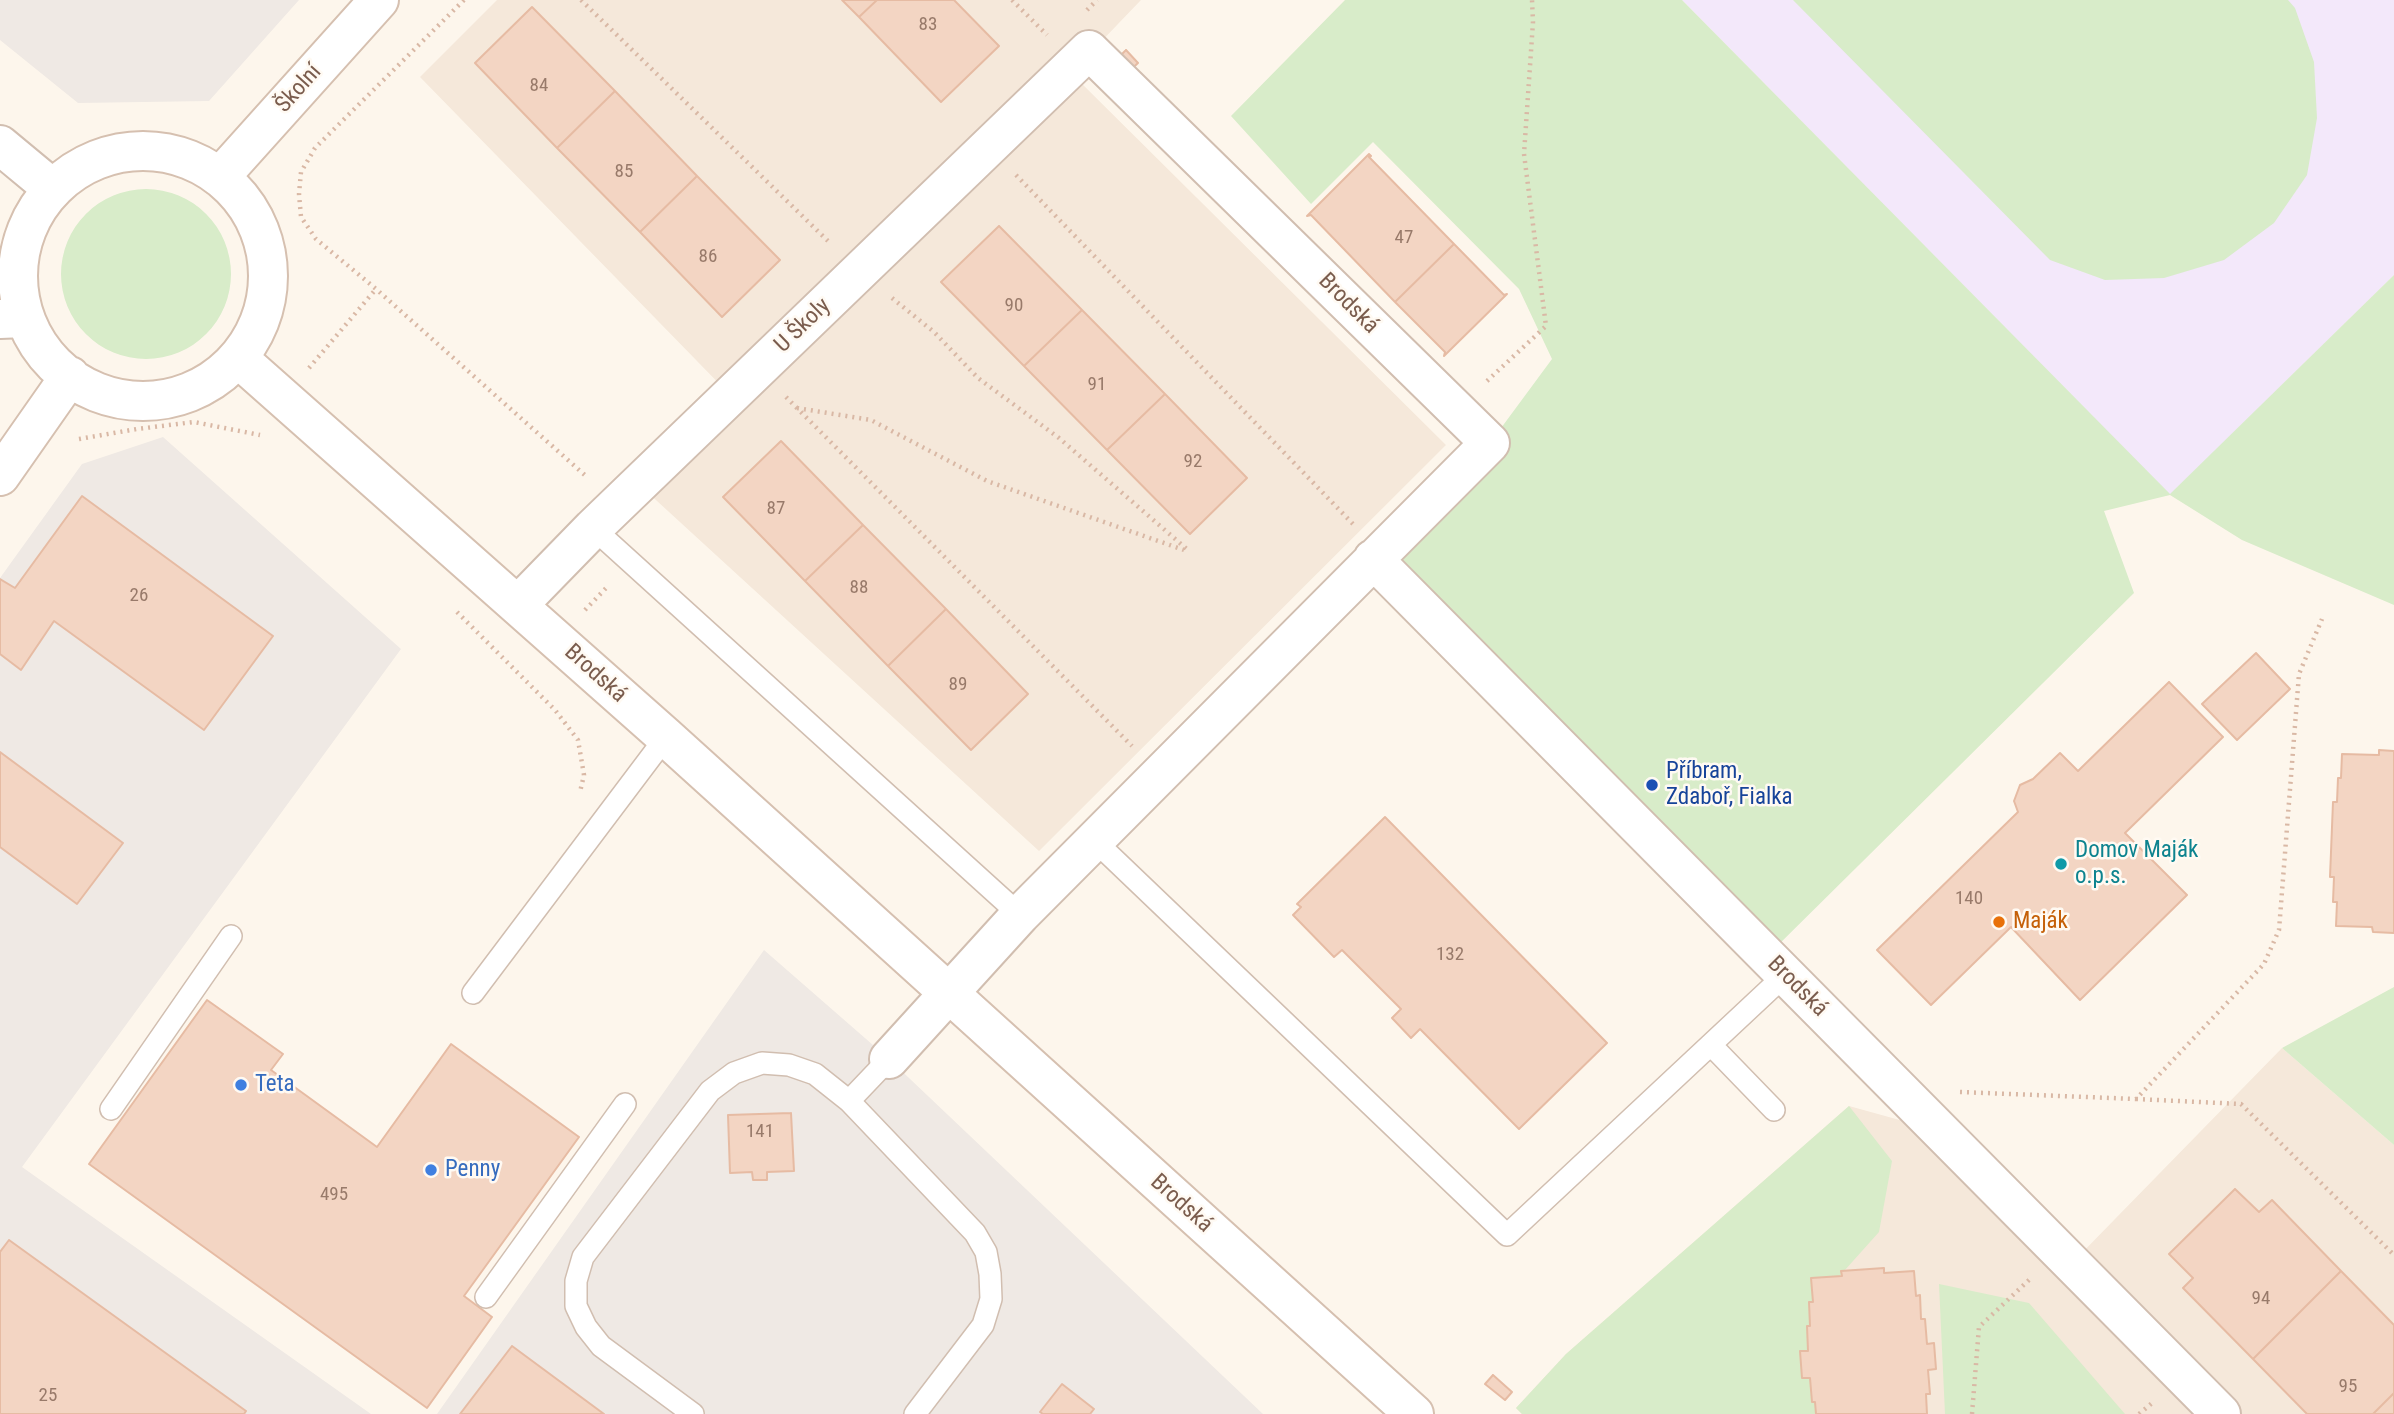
<!DOCTYPE html>
<html>
<head>
<meta charset="utf-8">
<style>
	body { margin:0 }
	canvas { display:block; background:#fdf6ec }
</style>
</head>
<body>
<canvas width="2394" height="1414"></canvas>
<script>
const g = document.querySelector('canvas').getContext('2d');
g.lineJoin = 'round';
function fillPath(path, color) {
  g.fillStyle = color;
  g.fill(path, 'evenodd');
}
function poly(rows) {
  const path = new Path2D();
  for (const r of rows) {
    if (r.length === 3) {
      path.moveTo(r[0] + r[2], r[1]);
      path.arc(r[0], r[1], r[2], 0, 2 * Math.PI);
      continue;
    }
    path.moveTo(r[0], r[1]);
    for (let i = 2; i < r.length; i += 2) path.lineTo(r[i], r[i + 1]);
  }
  return path;
}
function stroke(path, color, width, dash) {
  g.strokeStyle = color;
  g.lineWidth = width;
  g.lineCap = dash ? 'butt' : 'round';
  g.setLineDash(dash || []);
  g.stroke(path);
}
function label(font, color, halo, rows, align = 'center') {
  g.font = font + ' "Roboto Condensed",sans-serif';
  g.lineWidth = 5;
  g.setLineDash([]);
  g.textBaseline = 'middle';
  g.strokeStyle = halo;
  g.fillStyle = color;
  for (const [text, x, y, turn = 0] of rows) {
    g.save();
    g.translate(x, y);
    g.rotate((+turn || 0) * Math.PI / 180);
    g.textAlign = isNaN(turn) ? turn : align;
    if (halo) g.strokeText(text, 0, 0);
    g.fillText(text, 0, 0);
    g.restore();
  }
}
const residential = poly([
	[497,0,1141,0,1071,73,1446,445,1039,851,645,490,736,401,420,77],
	[2282,1048,2394,1145,2394,1414,1522,1414,1516,1408,1566,1354,1849,1106,1943,1132,2073,1262]
]);
const industrial = poly([
	[0,0,299,0,209,101,78,103,0,40],
	[163,437,401,649,22,1167,371,1414,0,1414,0,578,82,464],
	[764,950,889,1059,1263,1414,437,1414]
]);
const education = poly([
	[1682,0,2394,0,2394,275,2170,495]
]);
const green = poly([
	[1345,0,1682,0,2170,494,2394,275,2394,605,2242,540,2170,495,2104,511,2134,593,1767,956,1373,559,1490,443,1552,359,1519,289,1373,142,1311,204,1231,116],
	[1793,0,2288,0,2295,8,2314,62,2317,118,2307,175,2274,223,2224,260,2164,278,2105,280,2050,260],
	[146,274,85],
	[2394,987,2394,1145,2282,1048],
	[1849,1106,1892,1161,1879,1232,1827,1290,1833,1414,1522,1414,1516,1408,1566,1354],
	[1939,1284,2029,1303,2125,1414,1945,1414]
]);
const building = poly([
	[842,0,877,0,859,17,842,0],
	[877,0,954,0,999,46,941,102,859,17,877,0],
	[532,7,615,91,557,148,475,63,532,7],
	[1126,50,1138,63,1124,76,1112,64,1126,50],
	[615,91,697,176,640,232,557,148,615,91],
	[1369,154,1371,156,1369,157,1454,244,1395,302,1311,215,1307,216,1369,154],
	[697,176,780,260,722,317,640,232,697,176],
	[999,226,1082,310,1024,366,941,282,999,226],
	[1454,244,1504,295,1507,294,1444,356,1445,352,1395,302,1454,244],
	[1082,310,1165,394,1107,450,1024,366,1082,310],
	[1165,394,1247,478,1190,534,1107,450,1165,394],
	[781,441,863,525,805,581,723,497,781,441],
	[82,496,273,636,204,730,54,621,21,670,0,654,0,579,15,588,82,496],
	[863,525,946,609,888,666,805,581,863,525],
	[946,609,1028,694,971,750,888,666,946,609],
	[2256,653,2290,689,2237,740,2202,704,2256,653],
	[2169,682,2223,737,2125,833,2187,895,2080,1000,2011,927,1931,1005,1877,950,2018,812,2014,801,2020,785,2033,779,2060,753,2078,771,2169,682],
	[2379,750,2394,751,2394,933,2373,932,2372,927,2336,926,2337,902,2333,902,2334,877,2330,877,2333,802,2337,802,2338,778,2341,778,2342,754,2379,755,2379,750],
	[0,752,123,843,77,904,0,847,0,752],
	[1385,817,1607,1043,1519,1129,1420,1029,1411,1038,1392,1018,1401,1009,1342,950,1334,957,1293,915,1301,907,1297,904,1385,817],
	[207,1000,283,1054,271,1070,377,1147,451,1044,579,1137,464,1296,492,1317,427,1408,89,1164,207,1000],
	[791,1113,794,1171,767,1172,767,1180,753,1180,752,1172,730,1173,728,1115,791,1113],
	[2235,1189,2259,1212,2272,1200,2341,1271,2253,1359,2183,1288,2193,1278,2169,1254,2235,1189],
	[9,1240,246,1411,244,1414,0,1414,0,1252,9,1240],
	[1884,1268,1884,1273,1914,1271,1916,1296,1920,1295,1921,1319,1925,1319,1927,1344,1934,1343,1936,1369,1928,1370,1930,1394,1926,1394,1927,1414,1816,1414,1815,1402,1812,1402,1810,1378,1802,1378,1800,1351,1808,1351,1807,1326,1810,1326,1809,1302,1813,1302,1811,1278,1842,1276,1841,1271,1884,1268],
	[2341,1271,2394,1325,2394,1393,2373,1414,2307,1414,2253,1359,2341,1271],
	[512,1346,604,1414,460,1414,512,1346],
	[1493,1375,1512,1392,1505,1400,1485,1384,1493,1375],
	[1062,1384,1094,1409,1090,1414,1043,1414,1040,1412,1062,1384],
	[2394,1393,2394,1414,2373,1414,2394,1393]
]);
const path = poly([
	[464,0,315,148,301,172,299,194,301,217,316,239,376,289,587,477],
	[581,0,830,243],
	[1012,0,1047,35],
	[1087,10,1097,0],
	[1016,175,1353,524],
	[892,298,934,332,978,378,1059,438,1189,551],
	[309,368,376,289],
	[1487,381,1546,326,1524,154,1533,22,1532,0],
	[786,397,1132,746],
	[797,408,871,420,987,481,1184,550],
	[79,439,137,429,194,422,260,435],
	[585,610,608,586],
	[457,612,555,710,578,740,584,775,580,792],
	[1960,1092,2136,1099,2264,964,2279,930,2299,674,2322,619],
	[2136,1099,2241,1104,2394,1255],
	[1972,1414,1979,1327,2030,1279],
	[2139,1414,2152,1403]
]);
const lane = poly([
	[593,528,1020,915],
	[1095,841,1507,1235,1785,975],
	[473,993,666,737],
	[1711,1045,1774,1110],
	[889,1059,849,1101,975,1233,986,1252,990,1274,991,1299,983,1325,915,1414],
	[111,1109,231,936],
	[486,1297,625,1104],
	[693,1414,601,1346,586,1327,576,1306,576,1281,583,1257,710,1091,734,1073,762,1063,789,1065,815,1074,849,1101]
]);
const street = poly([
	[0,145,53,189],
	[0,319,24,318],
	[1373,559,2221,1414],
	[518,605,593,528,1089,50,1490,443,1020,915,889,1059]
]);
const secondary = poly([
	[143,276,125],
	[220,177,379,0],
	[238,358,666,737,1414,1414],
	[0,476,70,376]
]);
const markers = [
	[1652,785,7,"#1a4fb4"],
	[2061,864,7,"#0f9aa8"],
	[1999,922,7,"#e8710a"],
	[241,1085,7,"#3f7fe0"],
	[431,1170,7,"#3f7fe0"]
];
const numberNames = [
	["83",928,25],
	["84",539,86],
	["85",624,172],
	["47",1404,238],
	["86",708,257],
	["90",1014,306],
	["91",1097,385],
	["92",1193,462],
	["87",776,509],
	["88",859,588],
	["26",139,596],
	["89",958,685],
	["140",1969,899],
	["132",1450,955],
	["141",760,1132],
	["495",334,1195],
	["94",2261,1299],
	["95",2348,1387],
	["25",48,1396]
];
const streetNames = [
	["Školní",299,89,-48],
	["Brodská",1348,304,45],
	["U Školy",803,326,-44],
	["Brodská",595,674,42],
	["Brodská",1797,987,45],
	["Brodská",1181,1204,42]
];
const transitNames = [
	["Příbram,",1666,772],
	["Zdaboř, Fialka",1666,798]
];
const cultureNames = [
	["Domov Maják",2075,851],
	["o.p.s.",2075,877]
];
const foodNames = [
	["Maják",2013,922]
];
const shopNames = [
	["Teta",255,1085],
	["Penny",445,1170]
];
fillPath(residential, '#f5e8da');
fillPath(industrial, '#efe9e4');
fillPath(education, '#f3e8fa');
fillPath(green, '#d8ecc9');
fillPath(building, '#f3d5c3');
stroke(building, '#e6bba3', 2);
stroke(lane, '#d1beb0', 24);
stroke(street, '#d1beb0', 42);
stroke(secondary, '#d6c0b0', 42);
stroke(path, '#d9b8a5', 4.5, [2, 5]);
stroke(lane, '#fff', 21);
stroke(street, '#fff', 38);
stroke(secondary, '#fff', 38);
for (const [x, y, r, color] of markers) {
  const dot = new Path2D();
  dot.arc(x, y, r, 0, 2 * Math.PI);
  g.fillStyle = color;
  g.fill(dot);
  stroke(dot, '#fffaf3', 2.5);
}
label('19px', '#987a6a', null, numberNames);
label('23px', '#7a5c4d', '#fffaf3', streetNames);
label('23px', '#164399', '#fffaf3', transitNames, 'left');
label('23px', '#0d838f', '#fffaf3', cultureNames, 'left');
label('23px', '#c56008', '#fffaf3', foodNames, 'left');
label('23px', '#366cbe', '#fffaf3', shopNames, 'left');
</script>
</body>
</html>
